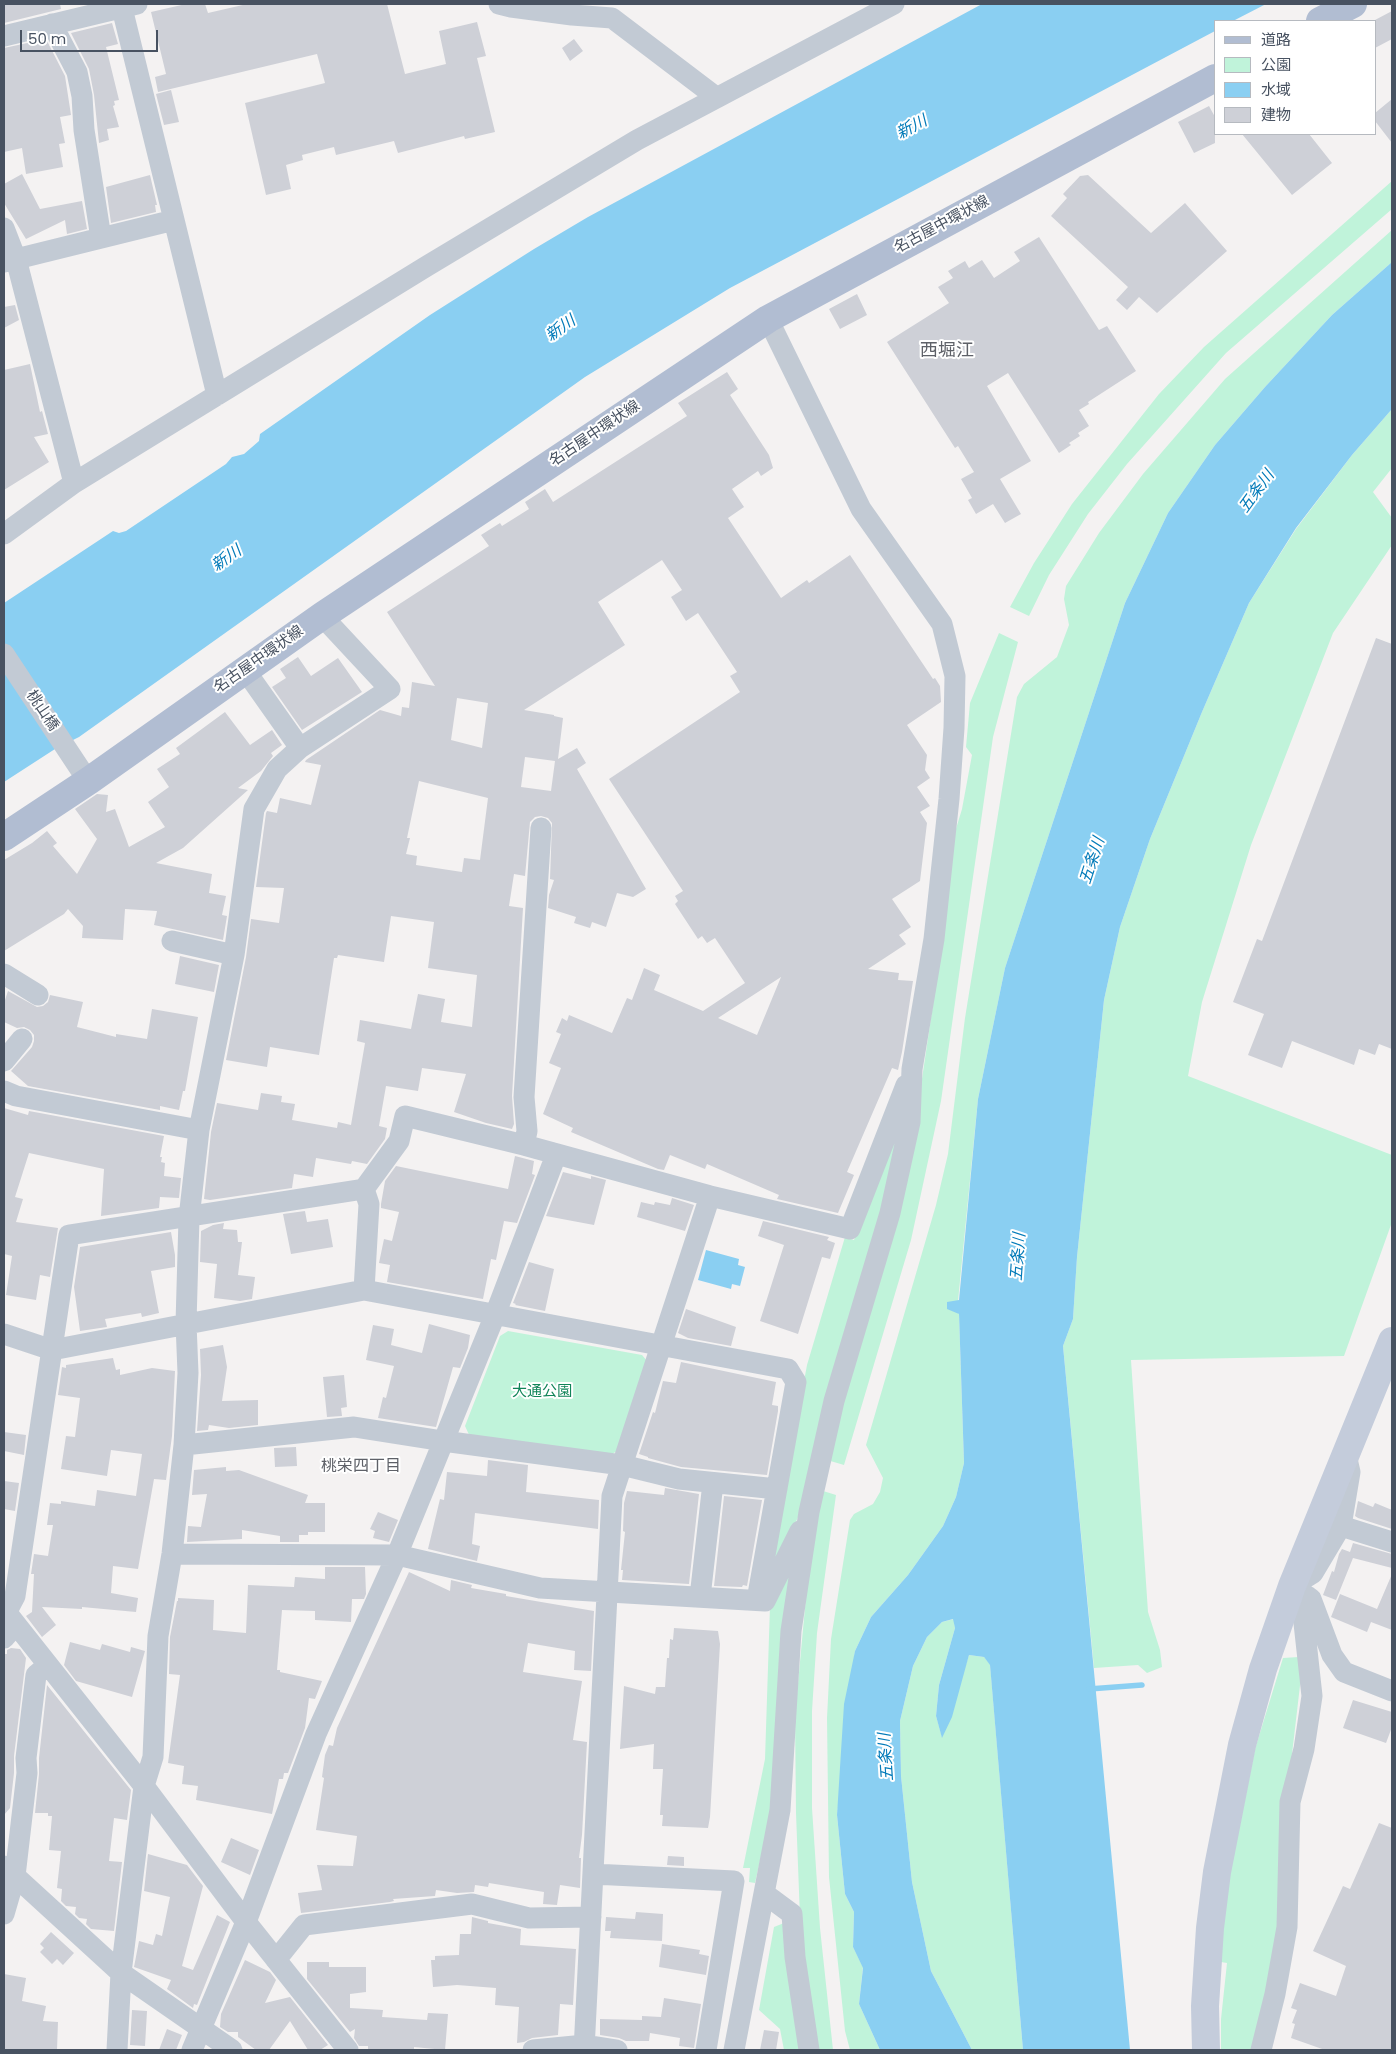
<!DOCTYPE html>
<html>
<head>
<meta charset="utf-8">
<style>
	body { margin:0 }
	#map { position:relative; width:1396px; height:2054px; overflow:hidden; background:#f4f2f2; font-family:Poppins,"Noto Sans JP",sans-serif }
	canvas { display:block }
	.frame { position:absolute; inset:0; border:5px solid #485261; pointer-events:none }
	.legend { position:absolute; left:1214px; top:20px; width:162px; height:115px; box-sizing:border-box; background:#fff; border:1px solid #b6bac0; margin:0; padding:6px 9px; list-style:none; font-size:15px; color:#485261 }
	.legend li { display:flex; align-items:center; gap:10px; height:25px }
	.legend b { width:25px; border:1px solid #b6bac0 }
	.scale { position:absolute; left:20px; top:30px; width:138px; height:22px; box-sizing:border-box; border:2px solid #485261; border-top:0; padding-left:6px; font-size:15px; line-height:18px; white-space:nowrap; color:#485261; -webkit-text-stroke:4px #fff; paint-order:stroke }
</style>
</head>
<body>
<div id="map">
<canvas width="1396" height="2054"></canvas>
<div class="frame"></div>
<ul class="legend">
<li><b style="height:6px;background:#b1bdd2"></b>道路</li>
<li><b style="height:14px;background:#c0f3da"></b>公園</li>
<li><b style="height:14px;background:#8acff2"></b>水域</li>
<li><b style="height:14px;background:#ced0d7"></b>建物</li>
</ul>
<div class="scale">50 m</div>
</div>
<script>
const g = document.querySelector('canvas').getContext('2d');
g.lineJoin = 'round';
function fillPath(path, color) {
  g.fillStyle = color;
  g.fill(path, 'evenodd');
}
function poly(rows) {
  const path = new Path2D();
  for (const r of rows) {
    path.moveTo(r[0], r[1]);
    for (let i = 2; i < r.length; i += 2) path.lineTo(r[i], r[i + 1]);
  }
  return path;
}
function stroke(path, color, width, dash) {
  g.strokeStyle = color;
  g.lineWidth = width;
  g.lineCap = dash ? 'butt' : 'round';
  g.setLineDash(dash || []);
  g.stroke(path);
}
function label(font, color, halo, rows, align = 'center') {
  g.font = font + ' Poppins,"Noto Sans JP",sans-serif';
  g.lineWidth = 4;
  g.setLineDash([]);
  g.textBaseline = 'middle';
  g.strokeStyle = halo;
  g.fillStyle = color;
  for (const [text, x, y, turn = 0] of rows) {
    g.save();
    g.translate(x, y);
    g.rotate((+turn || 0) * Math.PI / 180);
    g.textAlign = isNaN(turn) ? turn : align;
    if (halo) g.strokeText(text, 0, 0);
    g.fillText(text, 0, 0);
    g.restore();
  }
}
const green = poly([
	[1392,181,1392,209,1226,353,1127,464,1088,514,1049,575,1029,616,1010,607,1034,563,1072,504,1159,394,1204,347],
	[1392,230,1392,262,1332,315,1265,387,1215,445,1168,513,1125,603,1005,968,978,1099,958,1301,947,1303,959,1314,964,1463,956,1497,943,1526,908,1575,871,1617,855,1651,837,1815,845,1894,854,1912,853,1947,863,1967,859,2004,880,2050,850,2050,845,2031,829,1877,827,1718,831,1639,850,1520,854,1514,873,1504,880,1492,883,1478,866,1445,936,1205,948,1154,965,1018,1017,697,1024,684,1057,657,1069,625,1064,599,1066,586,1099,533,1143,474,1225,379],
	[1392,409,1392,468,1373,492,1392,518,1392,545,1333,633,1251,845,1202,1002,1188,1076,1392,1155,1392,1222,1344,1356,1131,1360,1148,1612,1160,1650,1162,1667,1147,1673,1138,1665,1094,1668,1063,1346,1073,1319,1077,1257,1104,1000,1120,927,1150,839,1202,712,1249,603,1296,529,1352,455],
	[999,633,1018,642,993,737,941,1101,911,1240,844,1465,827,1460,914,1133,941,950,955,832,962,809,972,755,966,747,970,703],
	[903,1118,878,1229,801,1511,766,1585,807,1365,845,1237,854,1240],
	[508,1331,642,1355,648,1362,621,1449,610,1455,471,1439,465,1426,500,1336],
	[820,1490,836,1495,817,1633,812,1711,812,1808,820,1928,833,2050,818,2050,801,1944,796,1813,795,1716,813,1521],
	[798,1542,769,1821,755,1883,749,1882,750,1868,743,1868,765,1759,770,1606],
	[954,1619,955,1628,939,1685,936,1716,942,1737,969,1655,984,1657,990,1664,1023,2050,972,2050,931,1971,912,1882,901,1776,900,1721,913,1666,927,1637,942,1622],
	[1299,1657,1301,1677,1292,1754,1273,1980,1253,2050,1221,2050,1221,2019,1227,1963,1221,1962,1224,1905,1240,1824,1255,1749,1283,1658],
	[784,1923,801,2050,784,2050,780,2029,759,2010,774,1927]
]);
const water = poly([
	[982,4,1266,4,1233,21,1215,21,1215,31,730,288,585,377,79,737,55,749,4,782,4,603,113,531,119,533,126,531,226,464,232,457,244,454,259,441,260,434,430,315,534,249,588,217],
	[1392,262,1392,409,1352,455,1296,528,1249,603,1202,712,1150,839,1120,927,1104,1000,1077,1257,1073,1319,1063,1346,1130,2050,1023,2050,990,1665,984,1657,969,1655,952,1717,942,1738,936,1716,939,1685,955,1628,953,1619,942,1622,927,1637,913,1666,900,1721,901,1776,912,1882,931,1971,972,2050,880,2050,859,2004,863,1968,853,1947,854,1912,845,1894,837,1815,844,1704,855,1651,871,1617,908,1575,943,1526,956,1497,964,1463,959,1314,947,1309,947,1302,959,1300,978,1099,1005,968,1125,603,1168,513,1215,445,1265,387,1332,315],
	[706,1250,739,1259,738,1265,745,1267,740,1286,732,1284,731,1289,698,1280]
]);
const stream = poly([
	[1089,1689,1142,1685]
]);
const building = poly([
	[4,4,60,4,61,9,4,23],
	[186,4,205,4,208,13,247,4,387,4,405,74,446,64,439,31,477,22,486,56,477,58,495,132,465,139,464,136,398,153,394,141,336,155,334,147,302,155,303,160,286,165,291,189,266,195,245,103,325,83,317,54,158,92,155,77,166,74,151,12],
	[1392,11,1392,39,1375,48,1375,20],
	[112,23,118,44,106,47,119,100,114,101,115,105,113,106,119,127,107,129,109,140,99,143,94,95,89,69,71,33],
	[46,39,65,76,71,115,60,117,65,143,59,144,63,167,26,174,22,148,4,152,4,48],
	[574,39,583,51,570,61,562,48],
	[171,90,179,122,164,125,156,94],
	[1392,99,1392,143,1375,121,1375,113],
	[1209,106,1215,117,1215,143,1194,153,1178,122],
	[1242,134,1309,134,1332,163,1292,195],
	[22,174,40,209,82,201,87,229,67,234,65,220,26,239,4,203,4,184],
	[150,175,157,205,155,205,156,212,111,223,106,187],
	[1088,175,1151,233,1185,203,1227,251,1157,313,1139,297,1127,310,1116,300,1128,287,1051,216,1067,198,1063,194,1080,176],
	[1039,237,1099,330,1107,326,1136,371,1088,402,1089,404,1079,410,1089,426,1078,433,1080,436,1069,443,1071,445,1059,453,1008,373,987,386,1031,461,1000,479,1021,514,1005,523,993,504,976,514,968,500,972,498,961,479,974,472,958,446,955,448,887,342,949,303,938,287,953,278,948,271,965,261,969,268,982,260,994,278,1020,261,1014,252],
	[857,294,867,315,840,329,829,309],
	[15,305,19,320,4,328,4,307],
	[30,364,40,412,42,411,48,434,34,437,49,462,4,490,4,370],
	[727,372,738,389,730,395,769,455,773,468,761,476,758,471,732,489,744,507,728,518,781,598,807,580,809,583,850,555,933,679,935,678,940,686,941,702,907,725,927,755,925,770,930,778,917,787,930,806,920,812,927,823,920,881,892,899,911,927,899,935,906,944,868,969,899,973,898,980,913,981,902,1052,898,1070,892,1068,847,1172,854,1175,838,1213,777,1199,779,1195,707,1164,705,1169,670,1155,664,1170,658,1169,571,1132,573,1128,543,1114,561,1068,549,1063,561,1034,556,1032,562,1018,567,1021,569,1015,612,1033,627,998,632,1000,644,968,660,975,654,990,703,1011,745,983,715,938,707,943,702,936,698,939,675,904,678,901,675,896,683,891,609,779,740,692,730,676,737,672,698,613,686,621,671,597,682,590,662,560,598,602,625,645,524,710,554,715,554,716,563,718,558,759,577,748,586,763,577,769,646,889,633,897,617,893,606,927,592,922,590,928,574,923,576,917,548,908,549,895,554,880,550,879,552,823,548,818,541,816,535,817,530,822,525,876,514,874,509,906,523,908,512,1096,514,1124,512,1129,486,1123,454,1112,466,1074,422,1068,418,1091,386,1086,379,1126,387,1128,385,1139,367,1164,352,1161,351,1164,316,1158,313,1177,294,1174,292,1188,210,1200,204,1199,211,1132,217,1103,258,1110,261,1093,282,1096,281,1102,295,1104,292,1120,337,1128,338,1122,351,1125,365,1043,357,1041,360,1020,411,1029,418,994,445,999,441,1022,472,1027,477,975,428,968,434,922,391,916,384,962,338,955,337,958,334,958,319,1055,270,1047,267,1067,226,1060,246,957,251,919,279,923,284,888,256,887,266,813,267,811,277,813,280,798,311,805,321,765,305,762,306,760,380,710,401,716,402,707,409,708,412,682,435,686,387,612,489,546,481,535,500,523,502,526,529,509,525,502,545,489,553,502,687,416,678,403],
	[457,698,488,703,482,748,451,740],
	[525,757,555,761,551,791,521,787],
	[419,781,488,798,480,860,464,858,462,872,416,865,417,856,406,854,410,838,407,838],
	[781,977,757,1035,718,1018],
	[1376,638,1392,644,1392,1049,1379,1044,1375,1055,1359,1049,1354,1065,1292,1041,1282,1068,1248,1055,1264,1014,1233,1002,1257,939,1262,941],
	[298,657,311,676,338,658,362,692,302,730,272,687,286,678,280,669],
	[225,712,250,745,272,730,282,745,271,753,273,756,261,771,238,788,248,790,183,848,156,863,212,874,209,893,226,896,222,915,227,916,223,940,154,925,157,911,125,909,123,940,82,938,83,926,68,909,64,914,4,951,4,860,32,843,47,831,57,843,53,846,77,874,97,839,75,809,97,794,108,795,106,812,115,809,129,847,165,827,148,802,169,787,157,769,180,754,176,748],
	[180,956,219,965,214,992,175,984],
	[8,991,37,1007,43,1006,48,1002,50,995,83,1002,77,1027,116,1037,116,1034,147,1039,152,1009,198,1017,185,1091,183,1091,179,1110,160,1106,160,1110,28,1086,11,1071,32,1047,34,1041,34,1035,30,1030,24,1027,17,1028,4,1022,4,1003],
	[4,1108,28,1115,29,1111,164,1136,160,1157,162,1157,161,1162,165,1163,164,1176,181,1178,179,1198,160,1197,159,1208,101,1216,104,1169,29,1153,15,1197,23,1199,16,1222,58,1228,50,1277,40,1275,36,1300,6,1295,12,1256,4,1254],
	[515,1156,534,1161,532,1174,535,1175,517,1223,504,1221,496,1260,491,1259,483,1299,387,1282,390,1265,379,1263,384,1239,392,1241,399,1212,381,1208,381,1204,385,1181,396,1166,508,1189],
	[563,1172,591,1179,591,1176,606,1180,594,1225,546,1216],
	[672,1198,694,1205,685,1231,637,1217,641,1202,654,1205,655,1202,670,1205],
	[305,1211,307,1222,328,1219,333,1247,291,1254,283,1214],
	[763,1221,829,1237,827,1240,835,1243,830,1259,822,1257,798,1334,760,1321,784,1245,758,1236],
	[224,1223,223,1229,237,1230,238,1242,242,1242,238,1275,255,1277,252,1299,240,1301,214,1298,217,1264,200,1262,201,1231,213,1225],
	[171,1232,175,1255,175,1267,151,1271,159,1313,142,1317,141,1313,105,1319,107,1327,80,1331,74,1287,80,1247],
	[529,1262,554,1269,545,1311,515,1305,516,1304,513,1303],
	[686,1309,736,1327,731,1346,688,1338,678,1333],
	[429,1324,470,1335,468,1348,460,1368,453,1367,436,1427,378,1418,383,1397,386,1398,394,1366,366,1360,373,1325,394,1329,391,1345,422,1353],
	[223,1345,227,1367,222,1401,258,1400,258,1425,229,1428,209,1425,208,1430,197,1431,201,1375,200,1349],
	[113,1358,116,1370,120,1369,120,1375,152,1368,175,1371,172,1436,166,1480,154,1479,138,1569,113,1566,111,1593,138,1598,136,1612,82,1607,82,1609,42,1607,56,1625,42,1637,26,1616,32,1612,34,1574,31,1574,34,1554,48,1556,53,1525,47,1525,50,1503,61,1504,61,1501,95,1506,97,1490,136,1496,142,1454,111,1450,107,1476,61,1469,66,1436,75,1437,80,1398,58,1395,62,1367,66,1368,66,1365],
	[681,1362,776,1382,772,1405,778,1406,778,1411,767,1475,681,1467,648,1458,648,1457,639,1454,653,1412,655,1413,663,1381,676,1383],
	[344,1375,347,1407,341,1408,342,1416,327,1417,323,1377],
	[4,1432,26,1435,24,1455,4,1451],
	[296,1447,297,1466,275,1467,274,1448],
	[488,1460,528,1465,526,1492,599,1500,598,1529,475,1513,472,1544,480,1546,477,1561,428,1549,440,1499,444,1500,447,1472,487,1476],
	[226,1467,226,1471,239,1470,308,1495,305,1503,325,1503,325,1532,308,1532,308,1535,299,1535,299,1542,280,1542,280,1536,242,1530,242,1539,187,1542,188,1526,201,1527,207,1494,192,1495,194,1470],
	[4,1481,19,1483,15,1511,4,1509],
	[665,1488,699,1494,689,1584,622,1580,623,1570,621,1570,625,1532,623,1531,624,1503,627,1491,664,1495],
	[724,1496,762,1500,747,1586,743,1585,742,1587,714,1586],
	[1358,1501,1373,1507,1375,1503,1392,1510,1392,1529,1358,1518,1355,1516],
	[378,1512,398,1520,389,1542,373,1538,375,1531,370,1529],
	[1353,1543,1392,1554,1392,1568,1353,1558,1336,1600,1323,1595,1332,1571,1334,1572,1339,1554,1342,1549,1350,1552],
	[325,1567,365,1567,366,1594,364,1599,352,1599,351,1622,315,1620,315,1611,282,1610,277,1670,280,1670,280,1672,322,1681,315,1699,309,1698,305,1728,288,1773,284,1773,283,1779,279,1779,272,1814,196,1800,198,1786,182,1784,184,1766,168,1763,180,1675,169,1674,170,1637,177,1601,178,1601,178,1598,214,1600,213,1630,246,1633,248,1585,294,1587,295,1577,325,1579],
	[409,1572,450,1591,451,1580,472,1585,471,1588,506,1594,506,1596,594,1611,591,1671,574,1670,575,1651,528,1643,523,1672,582,1681,573,1740,587,1742,582,1835,579,1858,581,1858,580,1888,560,1885,557,1905,543,1904,544,1892,489,1883,488,1887,475,1885,474,1892,457,1893,436,1890,435,1896,393,1899,394,1901,390,1902,301,1913,298,1893,322,1890,317,1865,353,1866,357,1836,316,1830,324,1778,322,1777,325,1755,329,1745,333,1746,337,1728],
	[1392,1574,1392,1630,1371,1622,1367,1632,1331,1617,1340,1594,1377,1609],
	[674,1628,718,1631,720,1644,710,1817,708,1828,662,1826,663,1815,660,1815,663,1769,653,1769,654,1744,620,1749,624,1686,655,1694,656,1687,665,1687,667,1658,669,1658,670,1639,673,1640],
	[70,1642,100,1650,102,1644,130,1652,131,1647,145,1651,132,1697,76,1681,64,1665],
	[11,1648,20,1649,26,1658,14,1756,14,1773,10,1808,4,1815,4,1654,7,1654,7,1650],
	[47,1685,131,1790,127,1820,114,1818,109,1861,122,1862,114,1931,91,1929,86,1924,87,1919,79,1918,75,1914,76,1907,66,1906,61,1901,62,1889,57,1888,61,1851,49,1850,52,1816,48,1816,48,1813,35,1813,39,1774,39,1758],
	[1353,1700,1392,1712,1392,1727,1386,1743,1343,1728],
	[1379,1823,1392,1828,1392,2050,1325,2050,1291,2038,1295,2024,1292,2023,1297,2010,1291,2008,1300,1983,1336,1996,1346,1966,1313,1951,1343,1886,1350,1889],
	[231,1838,259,1850,250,1875,221,1862],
	[148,1854,187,1865,203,1886,182,1966,193,1970,217,1915,230,1922,197,2005,194,2004,193,2008,167,1989,171,1980,134,1967,139,1941,153,1945,156,1934,162,1936,170,1897,144,1891],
	[668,1856,684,1857,684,1866,667,1865],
	[636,1912,663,1914,662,1941,610,1938,611,1931,605,1931,606,1917,635,1919],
	[472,1917,488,1921,488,1923,521,1929,520,1945,576,1949,573,2005,560,2004,558,2035,532,2038,524,2042,517,2043,519,2007,495,2005,496,1988,457,1985,433,1987,431,1960,435,1960,435,1956,459,1955,460,1934,471,1934],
	[51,1932,74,1953,63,1965,57,1959,52,1964,40,1952,44,1948,40,1944],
	[662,1944,700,1950,699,1954,709,1956,706,1975,659,1967],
	[245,1960,270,1972,276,1980,265,2003,290,1997,328,2045,320,2050,308,2050,290,2021,269,2050,256,2050,238,2037,238,2032,228,2032,220,2027,221,2014],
	[307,1962,329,1962,329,1967,366,1967,366,1992,350,1994,350,2008,383,2010,382,2017,427,2020,428,2013,448,2014,445,2050,414,2047,414,2050,368,2050,368,2046,359,2046,354,2038,355,2029,350,2032,307,1979],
	[4,1974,26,1978,22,2001,46,2006,43,2021,58,2022,57,2050,4,2050],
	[664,1998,701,2004,694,2048,679,2046,680,2038,650,2033,649,2041,626,2041,619,2038,600,2035,600,2019,642,2020,642,2016,661,2017],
	[132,2010,147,2011,145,2046,130,2045],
	[167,2029,182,2035,176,2050,159,2050],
	[764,2030,779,2032,776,2050,760,2050]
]);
const street = poly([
	[121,4,217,395],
	[499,4,511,7,572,15,612,18,716,97],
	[52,24,77,72,82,96,84,130,101,238],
	[4,36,137,4],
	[4,228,16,259,74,483],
	[4,262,174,220],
	[4,534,74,483,427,266,637,140,894,4],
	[4,654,80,769,90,780],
	[245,670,300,748],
	[172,941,234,955],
	[4,974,38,995],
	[4,1061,22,1039],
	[4,1091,16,1096,199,1130],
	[524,1145,527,1131,524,1097,541,828],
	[364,1189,369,1204,364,1290],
	[4,1334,52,1350,364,1290,788,1369,796,1382,757,1600],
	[184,1445,354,1427,443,1441,622,1465,679,1479,777,1489],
	[1347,1459,1350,1472,1341,1526,1392,1542],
	[172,1554,397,1555,540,1588,765,1601,800,1531],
	[1292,1586,1313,1573,1341,1526],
	[1307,1596,1311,1599,1332,1655,1344,1672,1392,1691],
	[700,1597,713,1483],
	[7,1613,144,1786,246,1922,348,2050],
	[4,1638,11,1630,6,1613,15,1596,69,1235,364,1189,399,1141,405,1116,524,1145,710,1196,850,1229,906,1085],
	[4,1866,121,1973,232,2050],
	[593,1874,734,1881,706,2050],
	[765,1894,792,1914,795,1957,809,2050],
	[4,1914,15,1876,27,1773,26,1758,36,1675,48,1665],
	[276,1960,304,1925,472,1904,529,1918,591,1917],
	[117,2050,121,1973,144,1786,153,1757,158,1636,172,1554,184,1445,188,1373,186,1323,189,1218,199,1130,234,955,254,809,277,769,300,748,390,689,322,616],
	[192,2050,246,1922,316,1734,397,1555,495,1315,556,1155],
	[533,2050,585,2045,617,2050],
	[584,2050,612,1496,710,1196],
	[734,2050,780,1810,791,1631,809,1512,834,1401,890,1213,910,1122,912,1069,934,939,949,799,954,728,955,676,942,624,861,509,768,319],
	[1261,2050,1275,1994,1287,1927,1290,1802,1304,1749,1312,1696,1303,1614,1292,1586]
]);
const secondary = poly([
	[1206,2050,1205,2006,1210,1928,1217,1872,1242,1745,1263,1669,1292,1586,1392,1341]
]);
const primary = poly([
	[1320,21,1353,4],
	[4,837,90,780,322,616,768,319,1215,78]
]);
const streetNames = [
	["名古屋中環状線",942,225,-28],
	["名古屋中環状線",595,434,-34],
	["名古屋中環状線",259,660,-35],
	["桃山橋",42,711,56]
];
const parkNames = [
	["大通公園",542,1392]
];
const waterNames = [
	["新川",912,128,-28],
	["新川",561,329,-35],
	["五条川",1257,492,-54],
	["新川",227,559,-35],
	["五条川",1093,861,-72],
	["五条川",1019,1257,-86],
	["五条川",887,1757,-94]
];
const neighbourhoodNames = [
	["桃栄四丁目",361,1467]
];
const quarterNames = [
	["西堀江",947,351]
];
fillPath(green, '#c0f3da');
fillPath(water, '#8acff2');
stroke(stream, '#8acff2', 5.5);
fillPath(building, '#ced0d7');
stroke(street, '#c2cad4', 21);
stroke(secondary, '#c4ccdb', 28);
stroke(primary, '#b1bdd2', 28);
label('15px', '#485261', '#fff', streetNames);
label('15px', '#128459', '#fff', parkNames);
label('italic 16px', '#037bb9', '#fff', waterNames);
label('16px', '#5e6168', '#fff', neighbourhoodNames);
label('18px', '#5e6168', '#fff', quarterNames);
</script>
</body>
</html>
